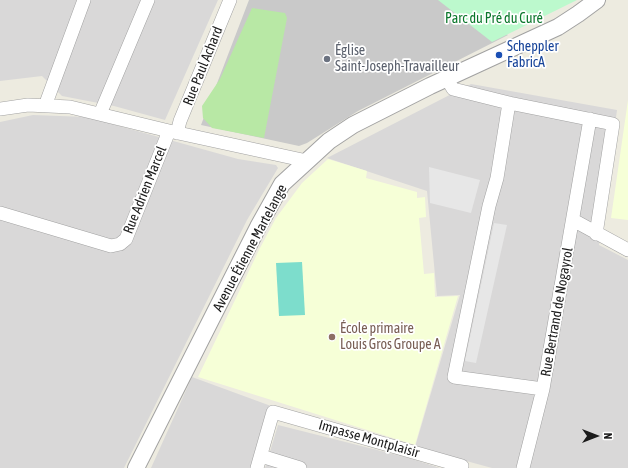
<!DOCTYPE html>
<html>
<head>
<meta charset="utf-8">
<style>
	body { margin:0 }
	#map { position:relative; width:628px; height:468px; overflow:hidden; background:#edebe0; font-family:"Asap Condensed",sans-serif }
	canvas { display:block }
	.north { position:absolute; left:576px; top:416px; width:40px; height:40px; -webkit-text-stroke:3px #fff; paint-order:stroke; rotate:90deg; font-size:11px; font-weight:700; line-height:16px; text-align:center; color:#1b1b1b }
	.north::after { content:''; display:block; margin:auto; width:14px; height:18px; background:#1b1b1b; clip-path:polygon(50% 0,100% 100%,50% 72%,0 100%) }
</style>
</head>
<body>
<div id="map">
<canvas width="628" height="468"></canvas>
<div class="north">N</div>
</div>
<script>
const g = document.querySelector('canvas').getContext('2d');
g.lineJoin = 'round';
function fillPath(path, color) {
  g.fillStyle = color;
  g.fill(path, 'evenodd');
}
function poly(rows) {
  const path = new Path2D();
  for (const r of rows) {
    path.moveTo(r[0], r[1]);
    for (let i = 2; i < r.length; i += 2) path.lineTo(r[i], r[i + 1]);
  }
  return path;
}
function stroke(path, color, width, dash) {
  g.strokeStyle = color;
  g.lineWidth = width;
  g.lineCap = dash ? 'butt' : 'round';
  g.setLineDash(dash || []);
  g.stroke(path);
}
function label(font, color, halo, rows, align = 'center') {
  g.font = font + ' "Asap Condensed",sans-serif';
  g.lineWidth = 3.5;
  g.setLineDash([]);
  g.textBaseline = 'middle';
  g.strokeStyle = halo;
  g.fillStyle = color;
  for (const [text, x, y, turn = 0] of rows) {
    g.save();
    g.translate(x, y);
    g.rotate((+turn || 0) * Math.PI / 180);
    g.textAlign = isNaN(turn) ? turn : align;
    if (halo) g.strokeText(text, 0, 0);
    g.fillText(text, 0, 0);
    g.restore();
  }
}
const residential = poly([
	[0,0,218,0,165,120,114,106,62,96,42,76,0,81],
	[471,84,617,110,599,245,628,260,628,468,492,468,415,447,460,295,437,296,427,191,327,158],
	[33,115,87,117,238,159,276,165,278,168,247,220,124,468,0,468,0,122],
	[192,377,271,406,252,468,151,468],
	[278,425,409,458,440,468,265,468]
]);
const education = poly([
	[628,100,628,220,611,218],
	[328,159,367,171,366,178,417,192,417,198,425,197,426,217,419,218,424,274,434,273,435,297,458,296,415,445,198,377,260,248,276,218,302,183]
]);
const religious = poly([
	[249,0,456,0,508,35,358,111,307,143,299,146,201,125]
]);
const grass = poly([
	[252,8,285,13,287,18,264,138,212,128,203,118,202,106,220,79]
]);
const park = poly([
	[438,0,577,0,492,42]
]);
const pitch = poly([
	[302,262,305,315,279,316,276,263]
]);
const parking = poly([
	[429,167,480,180,471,213,430,203],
	[494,223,507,225,476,363,465,361]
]);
const minor = poly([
	[447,79,453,89,509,103,613,124,596,234],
	[509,103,497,178,489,206,454,377,543,389,590,119],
	[45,106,84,0],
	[0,109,28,105,70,107,169,131,307,161],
	[100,114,148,0],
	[177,133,180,121,230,0],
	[0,213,111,246,120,244,126,239,169,131],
	[573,220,628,250],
	[261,456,300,468],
	[257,468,273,412,462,466,461,468],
	[523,468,543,389]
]);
const tertiary = poly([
	[136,468,258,227,282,184,329,141,353,125,430,86,558,27,578,14,597,0]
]);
const markers = [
	[499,55,4,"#1a4fb4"],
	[327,59,4,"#6b7280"],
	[332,337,4,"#8d6e63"]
];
const parkNames = [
	["Parc du Pré du Curé",494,19]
];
const transitNames = [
	["Scheppler",507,47],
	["FabricA",507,63]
];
const worshipNames = [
	["Église",335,51],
	["Saint-Joseph-Travailleur",335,67]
];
const streetNames = [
	["Rue Paul Achard",203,66,-68],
	["Rue Adrien Marcel",145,190,-68],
	["Avenue Étienne Martelange",250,248,-62],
	["Rue Bertrand de Nogayrol",557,312,-80],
	["Impasse Montplaisir",369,439,16]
];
const educationNames = [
	["École primaire",340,329],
	["Louis Gros Groupe A",340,345]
];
fillPath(residential, '#d9d8d8');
fillPath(education, '#f6ffd7');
fillPath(religious, '#c9c9c9');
fillPath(grass, '#b8e8a5');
fillPath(park, '#bcf9cd');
fillPath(pitch, '#7dddcc');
fillPath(parking, '#e7e7e7');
stroke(minor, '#a2a2a2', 14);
stroke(tertiary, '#a2a2a2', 18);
stroke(minor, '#fff', 13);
stroke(tertiary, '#fff', 16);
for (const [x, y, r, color] of markers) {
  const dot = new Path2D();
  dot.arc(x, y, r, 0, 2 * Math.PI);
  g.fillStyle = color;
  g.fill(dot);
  stroke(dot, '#fff', 1.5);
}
label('14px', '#0b772b', '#fff', parkNames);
label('14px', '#164399', '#fff', transitNames, 'left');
label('14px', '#5b616d', '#fff', worshipNames, 'left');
label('14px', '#1b1b1b', '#fff', streetNames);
label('14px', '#785e54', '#fff', educationNames, 'left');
</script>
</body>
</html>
